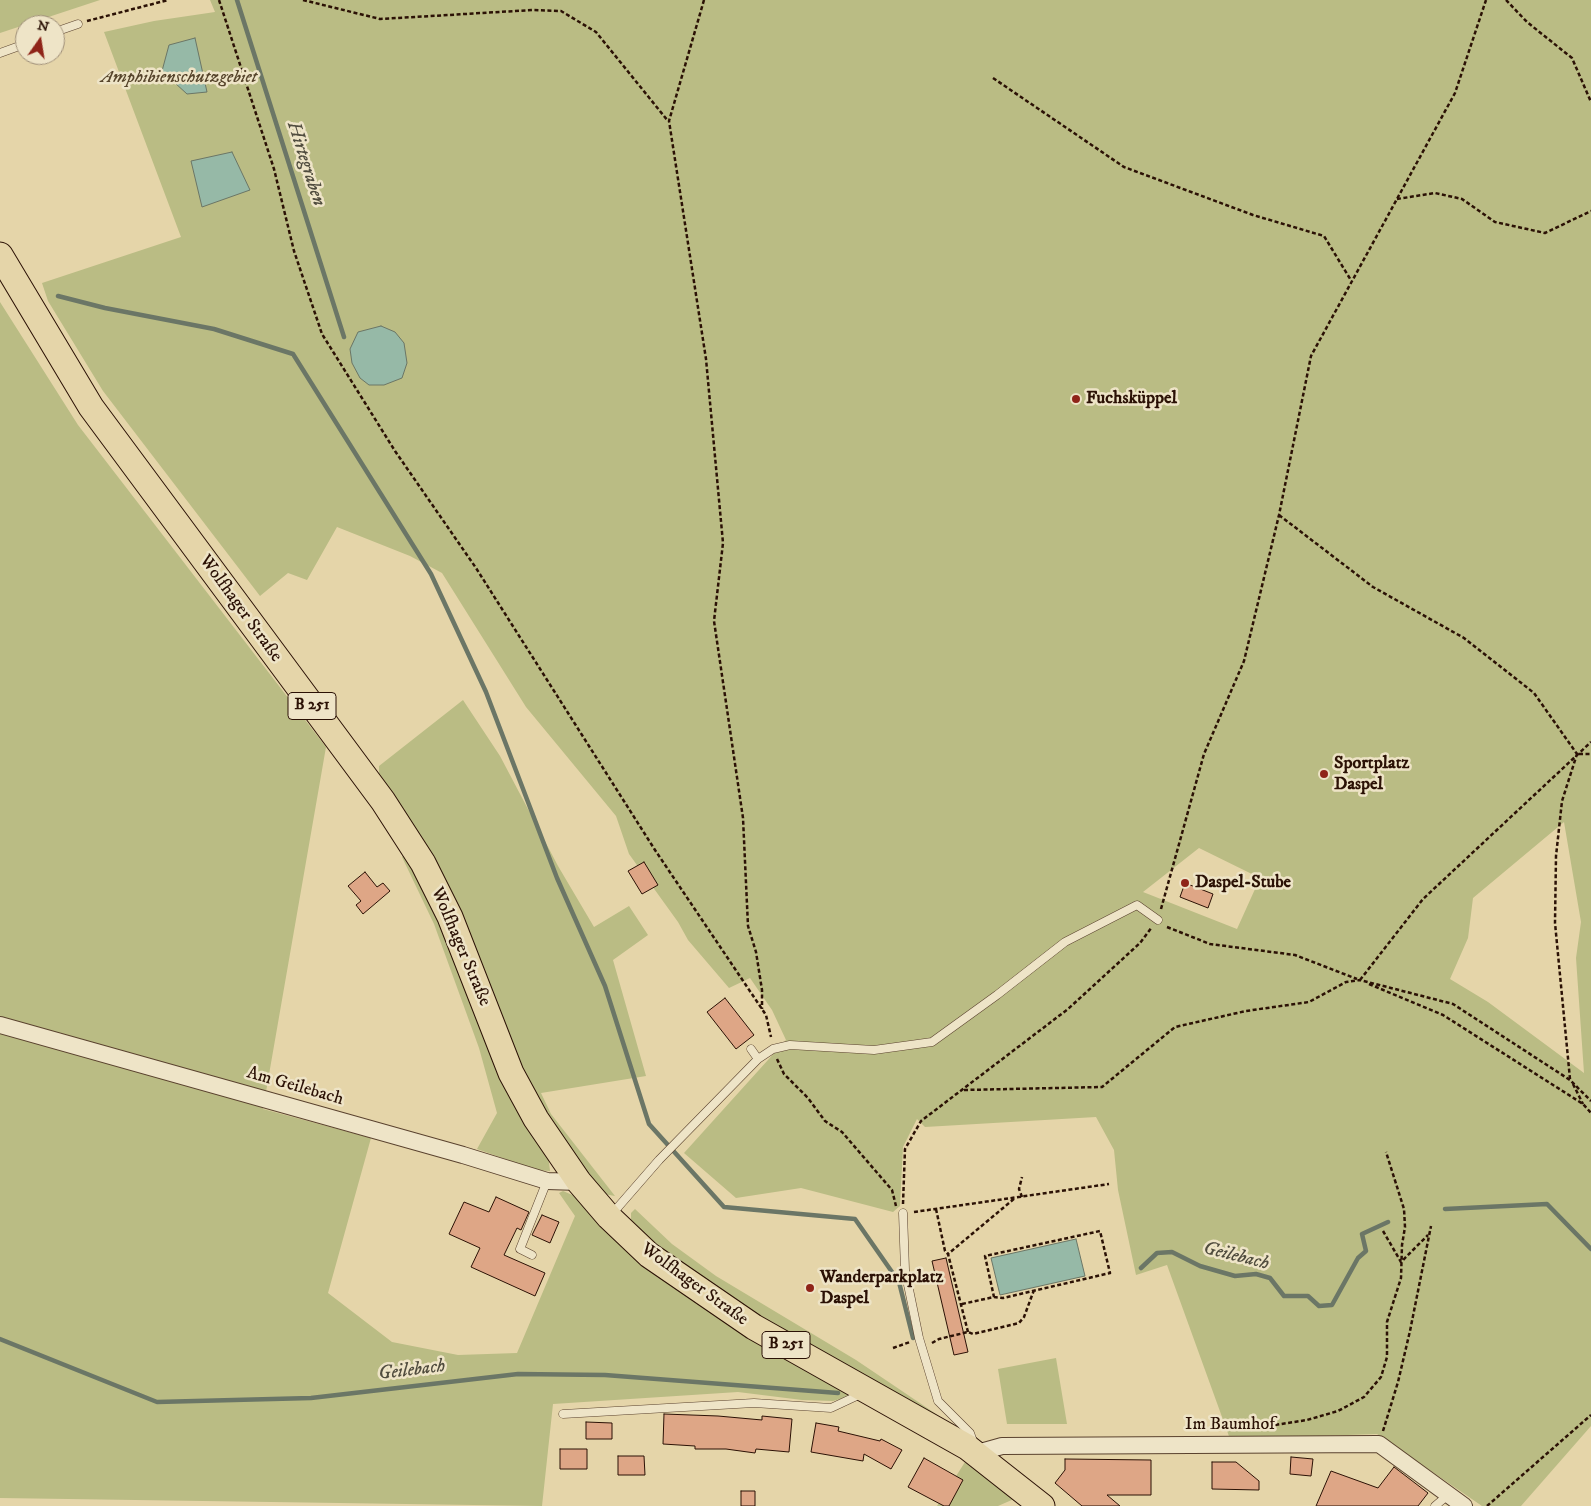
<!DOCTYPE html>
<html>
<head>
<meta charset="utf-8">
<style>
	body { margin:0 }
	#map { position:relative; width:1591px; height:1506px; overflow:hidden; background:#e5d5a9; font-family:"IM FELL DW Pica",serif }
	canvas { display:block }
	.north { position:absolute; left:15px; top:15px; width:50px; height:50px; box-sizing:border-box; background:#eee4c7; border:1px solid #a09079; border-radius:50%; rotate:13deg; font-size:14px; font-weight:700; line-height:20px; text-align:center; color:#2b1105 }
	.north::after { content:''; display:block; margin:auto; width:18px; height:22px; background:#8f2418; clip-path:polygon(50% 0,100% 100%,50% 72%,0 100%) }
</style>
</head>
<body>
<div id="map">
<canvas width="1591" height="1506"></canvas>
<div class="north">N</div>
</div>
<script>
const g = document.querySelector('canvas').getContext('2d');
g.lineJoin = 'round';
function fillPath(path, color) {
  g.fillStyle = color;
  g.fill(path, 'evenodd');
}
function poly(rows) {
  const path = new Path2D();
  for (const r of rows) {
    path.moveTo(r[0], r[1]);
    for (let i = 2; i < r.length; i += 2) path.lineTo(r[i], r[i + 1]);
  }
  return path;
}
function stroke(path, color, width, dash) {
  g.strokeStyle = color;
  g.lineWidth = width;
  g.lineCap = dash ? 'butt' : 'round';
  g.setLineDash(dash || []);
  g.stroke(path);
}
function label(font, color, halo, rows, align = 'center') {
  g.font = font + ' "IM FELL DW Pica",serif';
  g.lineWidth = 5;
  g.setLineDash([]);
  g.textBaseline = 'middle';
  g.strokeStyle = halo;
  g.fillStyle = color;
  for (const [text, x, y, turn = 0] of rows) {
    g.save();
    g.translate(x, y);
    g.rotate((+turn || 0) * Math.PI / 180);
    g.textAlign = isNaN(turn) ? turn : align;
    if (halo) g.strokeText(text, 0, 0);
    g.fillText(text, 0, 0);
    g.restore();
  }
}
const green = poly([
	[0,0,100,0,0,33],
	[210,0,1591,0,1591,1426,1521,1506,1482,1506,1377,1434,1230,1439,1167,1265,1136,1275,1118,1190,1114,1150,1096,1117,925,1127,917,1119,903,1147,900,1206,893,1212,801,1188,736,1198,684,1153,786,1040,772,1010,750,978,729,988,688,940,678,922,629,854,616,816,526,707,442,573,410,556,337,527,307,580,288,573,260,596,103,391,48,301,42,283,181,237,104,32,154,21,215,12],
	[1564,822,1581,922,1576,958,1584,1073,1488,1002,1450,979,1468,938,1473,898],
	[1199,848,1260,878,1237,929,1143,892],
	[0,302,78,425,326,747,263,1109,371,1138,328,1293,392,1342,458,1355,517,1353,575,1216,559,1193,563,1191,577,1197,837,1384,851,1396,833,1401,802,1400,738,1392,553,1404,542,1506,0,1498],
	[463,700,500,756,558,866,594,927,629,906,648,935,613,960,646,1076,541,1093,551,1114,615,1196,604,1194,580,1166,546,1117,379,777,379,766],
	[404,855,410,861,548,1155,550,1171,536,1170,477,1149,497,1113,479,1048,434,924,402,857],
	[635,1209,672,1244,716,1276,856,1360,945,1420,963,1437,781,1331,668,1255,631,1223,631,1213],
	[1056,1358,1067,1424,1007,1424,998,1369],
	[965,1462,1014,1499,998,1506,937,1506]
]);
const water = poly([
	[195,38,207,92,187,94,162,71,169,45,195,38],
	[232,152,250,190,202,207,191,161,232,152],
	[381,326,395,332,404,343,407,363,402,378,384,385,369,385,360,378,352,363,350,349,358,332,381,326],
	[1076,1239,1085,1276,1000,1295,991,1258,1076,1239]
]);
const stream = poly([
	[237,0,344,337],
	[58,296,105,308,214,329,293,354,431,574,486,692,557,878,605,986,649,1124,724,1207,855,1219,899,1282,913,1338],
	[1445,1209,1547,1204,1591,1249],
	[1141,1268,1157,1253,1172,1252,1200,1266,1235,1276,1256,1274,1270,1278,1284,1296,1308,1296,1319,1306,1332,1305,1358,1258,1366,1251,1362,1234,1388,1222],
	[0,1339,157,1402,311,1398,518,1374,605,1375,838,1393]
]);
const building = poly([
	[644,862,658,885,642,894,628,871,644,862],
	[365,872,377,887,383,883,390,891,363,914,356,905,361,901,348,886,365,872],
	[1185,883,1213,894,1208,908,1180,897,1185,883],
	[725,998,754,1035,736,1049,707,1012,725,998],
	[496,1197,529,1212,521,1230,517,1228,504,1255,545,1273,535,1296,471,1267,480,1248,449,1234,464,1202,489,1212,496,1197],
	[542,1215,559,1222,550,1243,532,1235,542,1215],
	[946,1258,968,1352,954,1355,932,1261,946,1258],
	[664,1414,718,1416,762,1420,762,1416,792,1419,789,1452,756,1449,755,1453,726,1449,695,1449,695,1446,663,1444,664,1414],
	[586,1422,612,1423,612,1439,586,1439,586,1422],
	[816,1423,839,1427,838,1431,880,1441,881,1439,902,1450,891,1469,864,1454,863,1461,811,1452,816,1423],
	[560,1449,587,1449,587,1469,560,1469,560,1449],
	[618,1456,644,1456,645,1475,618,1475,618,1456],
	[1291,1457,1313,1459,1311,1476,1290,1474,1291,1457],
	[924,1458,963,1480,949,1506,944,1506,908,1487,924,1458],
	[1065,1459,1151,1460,1151,1495,1107,1495,1120,1506,1082,1506,1055,1483,1065,1470,1065,1459],
	[1212,1462,1236,1462,1259,1481,1259,1490,1212,1489,1212,1462],
	[1394,1467,1428,1493,1418,1506,1316,1506,1331,1471,1378,1488,1394,1467],
	[741,1491,755,1491,755,1506,741,1506,741,1491]
]);
const path = poly([
	[219,0,274,169,294,251,322,334,395,451,476,568,655,850,766,1015,771,1037],
	[303,0,380,19,533,10,561,11,596,32,668,121],
	[704,0,669,121,706,359,723,543,714,621,743,818,748,926,756,952,762,990,762,1009],
	[1506,0,1527,22,1572,58,1591,102],
	[87,21,168,0],
	[993,78,1124,167,1253,215,1324,236,1352,282],
	[1397,199,1435,193,1462,199,1495,222,1545,233,1591,211],
	[1279,515,1373,587,1464,638,1534,693,1577,754],
	[1579,754,1591,754],
	[1161,909,1204,754,1244,661,1279,515,1311,356,1455,93,1486,0],
	[1167,927,1210,944,1295,955,1357,979],
	[1360,980,1423,899,1591,742],
	[1369,984,1443,1015,1583,1104,1591,1113],
	[777,1059,784,1074,808,1098,825,1121,842,1132,892,1190,896,1206],
	[1570,1079,1555,923,1556,856,1562,801,1577,754],
	[1573,1084,1583,1104],
	[964,1090,1102,1087,1175,1027,1246,1011,1309,1002,1346,982,1360,980,1453,1004,1570,1080,1591,1101],
	[1022,1197,1019,1189,1022,1177],
	[903,1204,905,1149,921,1121,1068,1009,1140,943,1152,927],
	[936,1209,945,1251,948,1254],
	[914,1212,1109,1184],
	[1383,1231,1401,1262,1428,1235],
	[889,1283,896,1277],
	[962,1304,994,1297,1003,1298,1110,1273,1100,1231,985,1256,994,1297],
	[968,1332,948,1254,1015,1198],
	[932,1343,939,1339,968,1332,973,1334,1019,1323,1024,1317,1034,1290],
	[893,1348,910,1342],
	[1256,1428,1307,1420,1338,1411,1364,1397,1381,1377,1387,1357,1387,1322,1401,1278,1402,1245,1405,1227,1404,1209,1386,1152],
	[1383,1431,1398,1382,1410,1331,1431,1226],
	[1487,1506,1591,1415]
]);
const lane = poly([
	[55,32,78,24],
	[0,53,25,44],
	[751,1049,758,1059],
	[903,1213,905,1270,919,1338,938,1401,970,1433,974,1444],
	[612,1214,659,1160,758,1059,773,1049,790,1045,874,1050,932,1042,997,995,1065,942,1137,905,1158,920],
	[532,1255,520,1249,547,1181],
	[563,1414,754,1403,831,1408,861,1394],
	[1435,1506,1448,1495]
]);
const street = poly([
	[0,1025,463,1155,547,1181,579,1182],
	[977,1453,1002,1446,1379,1444,1464,1506]
]);
const primary = poly([
	[0,255,91,407,383,801,423,863,450,917,511,1073,536,1119,579,1182,609,1217,649,1255,754,1327,967,1447,1042,1506]
]);
const markers = [
	[1076,399,5,"#8f2418"],
	[1324,774,5,"#8f2418"],
	[1185,883,5,"#8f2418"],
	[810,1288,5,"#8f2418"]
];
const shields = [
	[312,706,48],
	[786,1345,48]
];
const shieldNames = [
	["B 251",312,706],
	["B 251",786,1345]
];
const parkNames = [
	["Amphibienschutzgebiet",179,78]
];
const poiNames = [
	["Fuchsküppel",1086,399],
	["Sportplatz",1334,764],
	["Daspel",1334,785],
	["Daspel-Stube",1195,883],
	["Wanderparkplatz",820,1278],
	["Daspel",820,1299]
];
const streetNames = [
	["Wolfhager Straße",240,609,54],
	["Wolfhager Straße",460,947,67],
	["Am Geilebach",295,1087,16],
	["Wolfhager Straße",694,1285,36],
	["Im Baumhof",1230,1425]
];
const waterNames = [
	["Hirtegraben",305,164,72],
	["Geilebach",1236,1257,14],
	["Geilebach",412,1371,-7]
];
fillPath(green, '#babc84');
fillPath(water, '#96b9a7');
stroke(water, '#6b7666', 1);
stroke(stream, '#6b7666', 4.5);
fillPath(building, '#dea686');
stroke(building, '#2b1105', 1);
stroke(lane, '#5a422e', 9);
stroke(street, '#5a422e', 18);
stroke(primary, '#2b1105', 27);
stroke(path, '#2b1105', 2.5, [4, 2.5]);
stroke(lane, '#eee4c7', 8);
stroke(street, '#eee4c7', 16);
stroke(primary, '#e5d5a9', 25);
for (const [x, y, r, color] of markers) {
  const dot = new Path2D();
  dot.arc(x, y, r, 0, 2 * Math.PI);
  g.fillStyle = color;
  g.fill(dot);
  stroke(dot, '#eee4c7', 2);
}
for (const [x, y, w] of shields) {
  const box = new Path2D();
  box.roundRect(x - w / 2, y - 13.5, w, 27, 4);
  g.fillStyle = '#eee4c7';
  g.fill(box);
  stroke(box, '#2b1105', 1);
}
label('bold 16px', '#2b1105', null, shieldNames);
label('italic 18px', '#56442b', '#eee4c7', parkNames);
label('bold 18px', '#2b1105', '#eee4c7', poiNames, 'left');
label('18px', '#2b1105', '#eee4c7', streetNames);
label('italic 19px', '#504c3e', '#eee4c7', waterNames);
</script>
</body>
</html>
